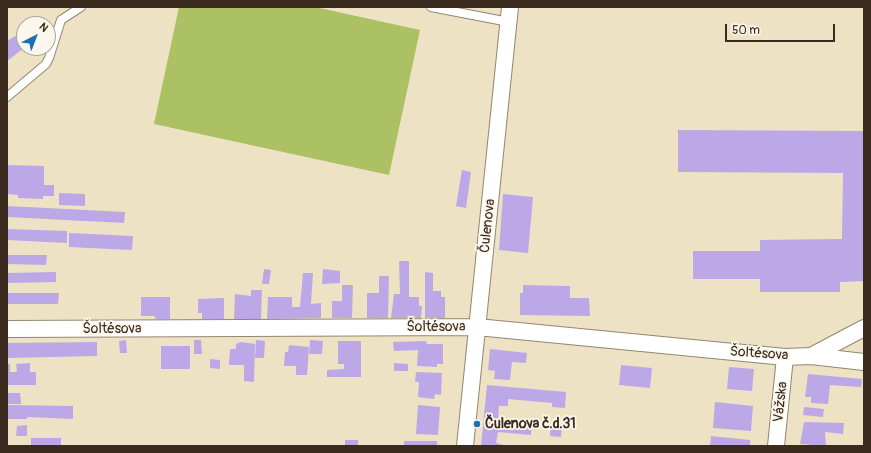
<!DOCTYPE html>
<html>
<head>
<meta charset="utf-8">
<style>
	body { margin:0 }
	#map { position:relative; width:871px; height:453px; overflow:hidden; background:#eee2c4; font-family:Pangolin,sans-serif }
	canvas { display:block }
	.frame { position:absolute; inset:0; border:8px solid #3b2a1e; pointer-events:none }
	.north { position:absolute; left:16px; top:16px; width:40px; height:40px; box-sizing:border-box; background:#fbf7ec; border:1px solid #aea59a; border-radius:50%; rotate:42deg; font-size:11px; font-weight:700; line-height:16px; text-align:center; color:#3b2a1e }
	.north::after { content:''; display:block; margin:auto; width:14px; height:18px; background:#1f6fb2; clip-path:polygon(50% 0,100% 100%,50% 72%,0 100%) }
	.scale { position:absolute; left:725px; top:24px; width:110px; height:18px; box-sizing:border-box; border:2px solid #3b2a1e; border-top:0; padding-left:5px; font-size:12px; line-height:14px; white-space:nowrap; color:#3b2a1e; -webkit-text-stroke:3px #fbf7ec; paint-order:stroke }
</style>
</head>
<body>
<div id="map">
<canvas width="871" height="453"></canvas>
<div class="frame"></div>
<div class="north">N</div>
<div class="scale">50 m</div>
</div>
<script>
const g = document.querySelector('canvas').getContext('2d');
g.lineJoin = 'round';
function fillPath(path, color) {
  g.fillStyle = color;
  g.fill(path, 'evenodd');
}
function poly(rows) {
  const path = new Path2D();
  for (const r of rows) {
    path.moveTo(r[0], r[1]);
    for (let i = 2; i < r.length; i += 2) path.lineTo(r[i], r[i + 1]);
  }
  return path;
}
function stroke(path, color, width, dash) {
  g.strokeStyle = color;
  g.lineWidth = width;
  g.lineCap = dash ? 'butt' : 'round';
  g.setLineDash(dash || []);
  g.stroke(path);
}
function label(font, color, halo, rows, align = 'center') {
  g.font = font + ' Pangolin,sans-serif';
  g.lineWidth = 3.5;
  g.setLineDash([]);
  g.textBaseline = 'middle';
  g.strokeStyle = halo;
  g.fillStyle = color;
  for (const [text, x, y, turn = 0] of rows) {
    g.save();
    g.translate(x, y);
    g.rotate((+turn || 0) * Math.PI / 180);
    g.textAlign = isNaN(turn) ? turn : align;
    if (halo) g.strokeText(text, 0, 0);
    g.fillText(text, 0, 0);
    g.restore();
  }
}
const green = poly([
	[179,7,315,7,420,30,389,175,154,124]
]);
const building = poly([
	[24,31,24,48,7,61,7,41],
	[678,130,864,131,864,281,840,282,840,292,760,292,760,279,693,279,693,251,760,251,760,240,842,239,843,173,678,172],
	[7,165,44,166,44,185,54,185,54,196,43,196,43,199,18,198,18,195,7,194],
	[462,170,471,172,466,208,456,206],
	[59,193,85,194,85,206,59,205],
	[503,194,533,197,528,253,499,250],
	[7,206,125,212,124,223,7,217],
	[7,229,67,231,67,243,7,240],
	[69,233,133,236,132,250,69,247],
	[7,255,47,255,46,265,7,264],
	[399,261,409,261,409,297,419,297,419,306,422,306,421,318,391,318,394,294,400,294],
	[264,269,271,270,269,284,262,284],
	[323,269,340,271,340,283,322,284],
	[56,272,56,282,7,283,7,273],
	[425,272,433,273,433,291,441,291,441,297,445,297,445,318,425,318],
	[303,273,313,273,311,304,321,303,321,318,267,319,268,297,292,297,292,307,300,307],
	[379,276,389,276,388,318,367,318,367,293,379,293],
	[342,285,353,285,352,318,332,318,332,301,342,301],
	[523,285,570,286,570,298,589,298,590,316,520,315,520,293,523,293],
	[251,290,262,290,261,319,234,319,235,294,251,296],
	[7,293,59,293,58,304,7,304],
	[141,297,170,297,170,319,156,319,154,316,141,316],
	[224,298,224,319,202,319,202,313,198,313,198,299],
	[126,340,127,353,120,353,119,341],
	[194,340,201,340,202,354,194,354],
	[256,340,265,341,264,358,255,358],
	[310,340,323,341,322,354,309,354],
	[338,341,361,341,361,377,327,377,327,370,344,369,344,364,338,364],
	[426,341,427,344,443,344,443,364,437,364,437,367,417,366,418,350,394,351,393,342],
	[97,342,97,356,7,358,7,343],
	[241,342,255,344,254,382,244,381,244,365,229,365,230,349,236,349,236,344],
	[289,345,309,347,307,375,296,375,296,366,284,366,285,352,288,352],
	[161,346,190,346,190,369,161,369],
	[490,349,527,353,526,363,512,362,510,380,494,379,495,371,488,370],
	[210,359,220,360,220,369,210,368],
	[30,363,30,372,36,372,36,385,7,385,7,364,10,364,10,372,17,372,16,364],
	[394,363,408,364,408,371,394,371],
	[621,365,652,368,650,388,619,385],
	[729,367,754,369,752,391,727,389],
	[416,372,442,373,441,395,435,394,434,399,418,397,419,382,415,382],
	[808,374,862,379,861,387,830,385,828,404,811,403,811,397,805,397],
	[487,385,566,392,565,408,552,407,552,403,508,399,508,406,499,406,498,420,532,423,531,435,498,432,496,443,507,446,481,446],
	[7,392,9,393,20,393,21,404,7,404],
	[715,402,753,406,751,431,713,428],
	[7,405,73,406,73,419,27,417,27,419,7,419],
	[418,405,440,407,438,435,416,434],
	[804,407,824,409,823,417,803,415],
	[804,422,844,423,843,434,825,432,826,446,800,444],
	[27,425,27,436,16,436,17,426],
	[551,425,562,426,561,437,550,436],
	[711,436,750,440,750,446,710,446],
	[31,438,61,438,61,446,31,446],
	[345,440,358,440,358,446,345,446],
	[404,441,437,441,437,446,404,446]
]);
const service = poly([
	[431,7,509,22],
	[7,97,46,64,49,58,61,20,81,7]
]);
const minor = poly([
	[7,329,477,327,785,357,811,356,864,362],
	[811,356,864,328],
	[465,446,510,7],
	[776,446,785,357]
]);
const markers = [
	[477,424,4,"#1f6fb2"]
];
const streetNames = [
	["Čulenova",488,226,-84],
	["Šoltésova",436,327],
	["Šoltésova",112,329],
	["Šoltésova",759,354,4],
	["Vážska",781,402,-84]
];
const poiNames = [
	["Čulenova č.d.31",485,424]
];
fillPath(green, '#acc064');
fillPath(building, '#bca8e7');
stroke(service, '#948671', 10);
stroke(minor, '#948671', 18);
stroke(service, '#fff', 8);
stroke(minor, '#fff', 16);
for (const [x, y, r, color] of markers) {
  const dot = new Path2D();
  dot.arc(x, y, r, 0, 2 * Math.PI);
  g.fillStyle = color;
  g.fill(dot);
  stroke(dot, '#fbf7ec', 1.5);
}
label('14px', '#3b2a1e', '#fbf7ec', streetNames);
label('bold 14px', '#3b2a1e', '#fbf7ec', poiNames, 'left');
</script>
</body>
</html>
